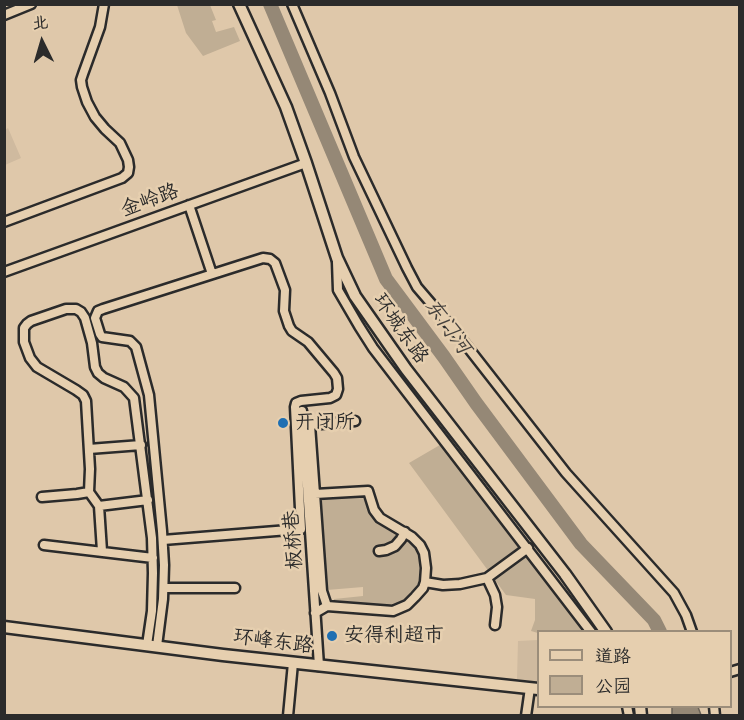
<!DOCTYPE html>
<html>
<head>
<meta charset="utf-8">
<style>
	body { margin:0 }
	#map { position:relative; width:744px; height:720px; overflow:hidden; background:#dfc8aa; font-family:"Balsamiq Sans","LXGW WenKai TC",sans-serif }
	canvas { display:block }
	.frame { position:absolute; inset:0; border:6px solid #2b2b2b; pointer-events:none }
	.legend { position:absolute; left:537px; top:630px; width:195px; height:78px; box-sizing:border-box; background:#e6cfaf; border:2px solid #9b8d7a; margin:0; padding:8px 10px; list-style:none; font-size:18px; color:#2b2b2b }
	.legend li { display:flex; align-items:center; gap:12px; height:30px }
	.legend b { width:30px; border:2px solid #9b8d7a }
	.north { position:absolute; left:12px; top:12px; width:60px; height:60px; -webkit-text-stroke:4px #e6cfaf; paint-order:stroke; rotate:355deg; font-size:16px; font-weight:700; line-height:24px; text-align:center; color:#2b2b2b }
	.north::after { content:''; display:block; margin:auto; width:21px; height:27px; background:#2b2b2b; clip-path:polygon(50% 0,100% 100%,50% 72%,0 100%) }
</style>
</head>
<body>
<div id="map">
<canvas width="744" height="720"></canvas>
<div class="frame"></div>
<ul class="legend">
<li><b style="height:8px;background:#e6cfaf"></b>道路</li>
<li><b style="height:16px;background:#c0ae94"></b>公园</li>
</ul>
<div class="north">北</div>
</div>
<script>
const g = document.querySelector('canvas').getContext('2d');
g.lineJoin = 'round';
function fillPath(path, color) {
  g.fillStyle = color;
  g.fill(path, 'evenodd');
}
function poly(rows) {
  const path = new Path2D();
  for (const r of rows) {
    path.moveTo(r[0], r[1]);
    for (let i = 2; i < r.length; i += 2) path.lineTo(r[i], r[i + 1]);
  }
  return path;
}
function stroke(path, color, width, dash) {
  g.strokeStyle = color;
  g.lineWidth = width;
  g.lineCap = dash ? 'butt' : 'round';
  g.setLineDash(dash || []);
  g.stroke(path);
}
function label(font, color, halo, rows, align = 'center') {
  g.font = font + ' "Balsamiq Sans","LXGW WenKai TC",sans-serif';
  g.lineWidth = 5;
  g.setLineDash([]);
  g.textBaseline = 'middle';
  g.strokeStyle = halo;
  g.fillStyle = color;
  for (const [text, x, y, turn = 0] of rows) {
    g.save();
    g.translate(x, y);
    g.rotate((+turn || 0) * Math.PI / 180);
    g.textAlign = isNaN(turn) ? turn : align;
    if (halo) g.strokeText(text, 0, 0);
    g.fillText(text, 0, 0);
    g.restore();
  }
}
const built = poly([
	[8,128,21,158,5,165,5,130],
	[538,640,538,682,517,679,518,641]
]);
const green = poly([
	[177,5,210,5,216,20,212,21,216,32,234,27,240,41,203,56,186,33],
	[445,442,585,631,538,632,538,633,531,631,535,620,535,599,506,595,409,463],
	[359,496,367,501,373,515,411,538,422,555,422,582,409,600,396,607,334,605,334,599,363,596,363,587,327,590,325,588,319,502,323,499]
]);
const water = poly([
	[672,707,698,707,701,715,672,715,672,707]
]);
const river = poly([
	[270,4,386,279,444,357,476,403,581,544,654,620,660,632]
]);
const minor = poly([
	[292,4,330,93,354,157,407,268,417,287,459,336,566,473,674,593,686,615,692,632],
	[4,15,31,4],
	[189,205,212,274],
	[4,222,122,178,128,173,129,167,128,160,120,143,105,129,95,117,87,102,82,87,81,80,83,74,100,27,104,4],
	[337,262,338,290,359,326,373,348,591,632],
	[4,272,306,163],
	[302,411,319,666],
	[89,449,141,445],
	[315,494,310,425,355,421],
	[42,497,77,494,89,492],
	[99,506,148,500],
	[44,545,153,558],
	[102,551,99,506,89,492,90,469,86,401,83,395,76,390,37,367,30,358,24,342,24,328,27,324,31,321,66,309,76,309,81,312,85,318,92,343,95,367,98,373,104,378,124,387,134,398,152,538,153,573,152,611,147,645],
	[379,551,386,550,395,546,401,539,405,532],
	[487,578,495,595,497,607,495,625],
	[425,582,443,585,460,584,487,578,528,548],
	[164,588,235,588],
	[315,613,327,606,393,611,407,605,415,597,423,588,425,582,426,568,424,553,420,545,412,537,380,518,374,510,368,491,315,494,322,591,327,606],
	[157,646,163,599,164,565,162,531,149,395,136,347,130,341,102,337,100,334,95,318,98,311,103,309,263,258,270,259,275,263,285,290,284,311,289,326,292,331,308,342,334,373,337,378,338,389,336,395,330,398,301,401,296,403,295,407,301,529,163,540],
	[730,672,740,669],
	[627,706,629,716],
	[714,706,715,716],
	[288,716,293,663],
	[526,716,530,688]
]);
const major = poly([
	[239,4,286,107,306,163,337,258,355,296,406,369,565,574,606,632],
	[4,627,223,655,538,689],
	[640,706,641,716]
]);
const markers = [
	[283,423,6,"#1f6fb2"],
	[332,636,6,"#1f6fb2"]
];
const streetNames = [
	["金岭路",150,201,-20],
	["环城东路",400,329,55],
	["板桥巷",294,540,-94],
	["环峰东路",273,642,7]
];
const poiNames = [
	["开闭所",295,423],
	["安得利超市",344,636]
];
const waterNames = [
	["东门河",447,327,54]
];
fillPath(built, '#cfba9f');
fillPath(green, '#c0ae94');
fillPath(water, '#958876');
stroke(water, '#6b6358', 1.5);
stroke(river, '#958876', 14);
stroke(minor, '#2b2b2b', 13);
stroke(major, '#2b2b2b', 15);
stroke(minor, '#e6cfaf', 8);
stroke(major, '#e6cfaf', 10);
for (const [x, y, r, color] of markers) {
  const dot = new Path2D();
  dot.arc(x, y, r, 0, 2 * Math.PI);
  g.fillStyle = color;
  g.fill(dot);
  stroke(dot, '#e6cfaf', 2);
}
label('20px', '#2b2b2b', '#e6cfaf', streetNames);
label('20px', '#2b2b2b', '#e6cfaf', poiNames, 'left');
label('italic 21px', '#46423e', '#e6cfaf', waterNames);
</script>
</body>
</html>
